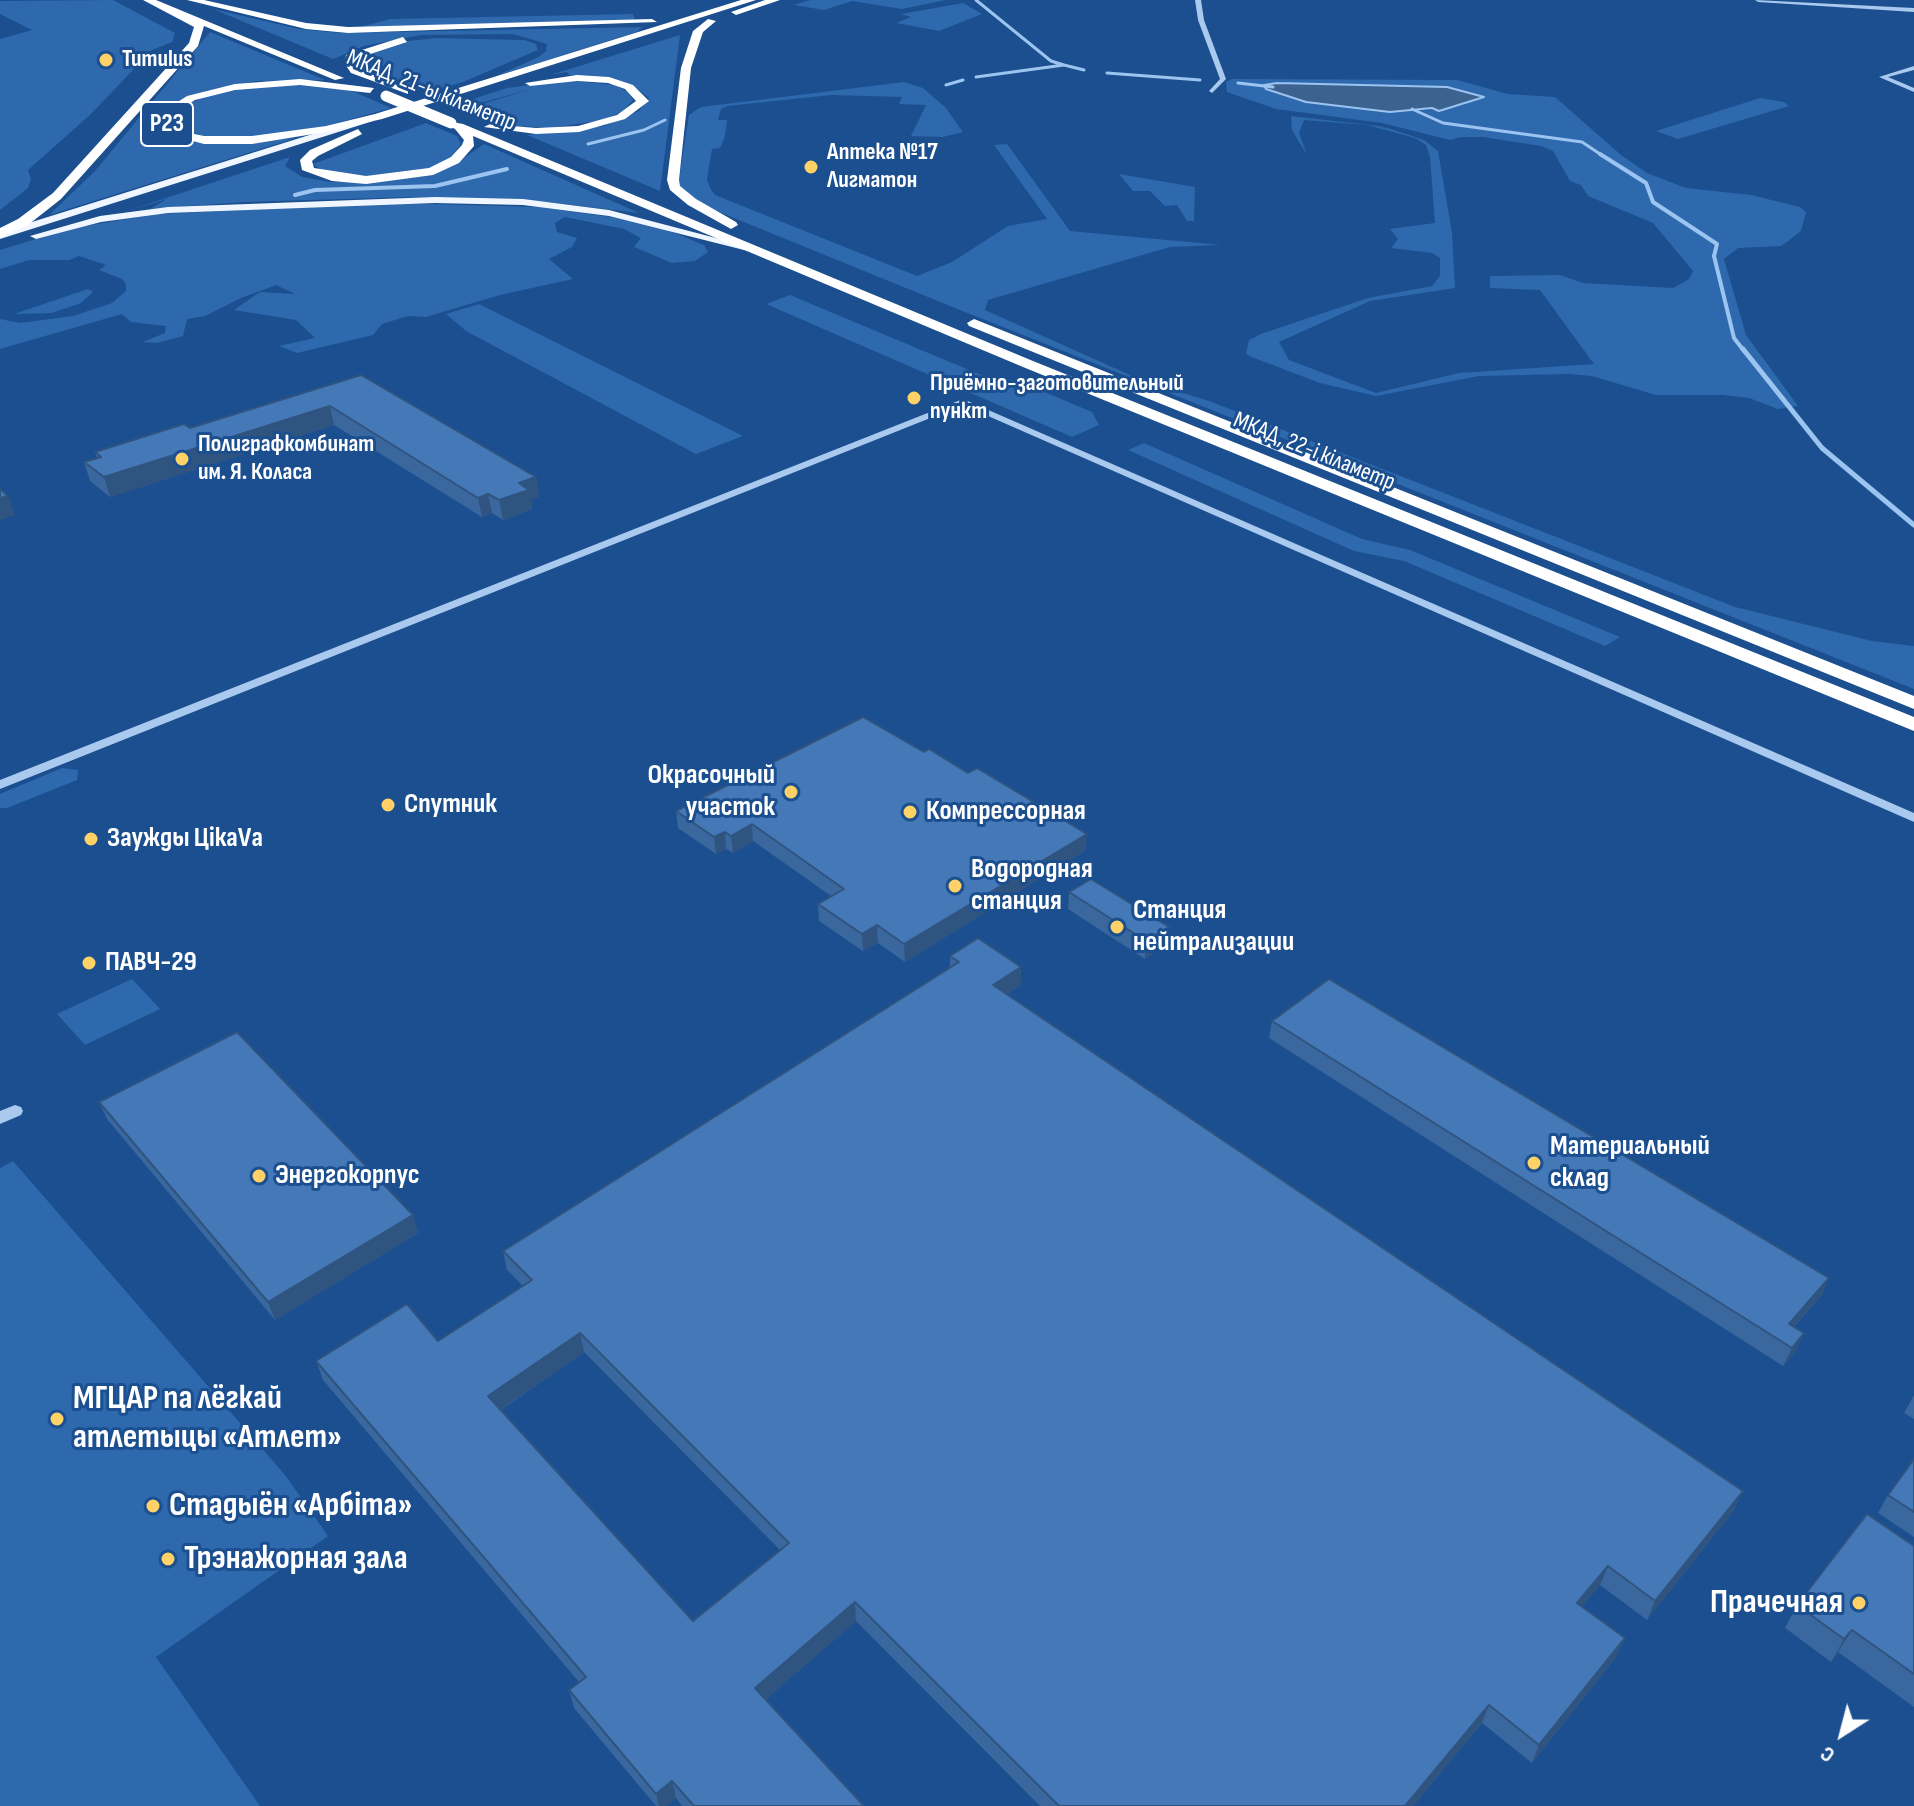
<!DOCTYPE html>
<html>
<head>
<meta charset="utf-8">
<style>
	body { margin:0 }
	#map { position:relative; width:1914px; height:1806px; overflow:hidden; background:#1b4f8f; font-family:"Sofia Sans Condensed",sans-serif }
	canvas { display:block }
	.north { position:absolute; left:1802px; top:1694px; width:80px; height:80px; -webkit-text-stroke:6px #1b4f8f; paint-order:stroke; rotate:216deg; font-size:22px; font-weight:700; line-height:32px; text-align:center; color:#fff }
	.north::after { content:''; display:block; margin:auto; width:28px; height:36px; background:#fff; clip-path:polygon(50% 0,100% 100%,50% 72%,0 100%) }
</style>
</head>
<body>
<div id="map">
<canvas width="1914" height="1806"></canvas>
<div class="north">С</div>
</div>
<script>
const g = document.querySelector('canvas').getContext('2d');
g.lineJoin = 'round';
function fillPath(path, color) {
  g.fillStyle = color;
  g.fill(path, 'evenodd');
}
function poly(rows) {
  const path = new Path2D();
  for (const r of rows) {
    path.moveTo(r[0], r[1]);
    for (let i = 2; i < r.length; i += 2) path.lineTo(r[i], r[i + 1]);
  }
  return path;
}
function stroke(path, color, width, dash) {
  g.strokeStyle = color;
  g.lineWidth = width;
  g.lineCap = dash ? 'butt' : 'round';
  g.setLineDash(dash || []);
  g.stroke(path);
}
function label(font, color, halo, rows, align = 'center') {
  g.font = font + ' "Sofia Sans Condensed",sans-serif';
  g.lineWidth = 6;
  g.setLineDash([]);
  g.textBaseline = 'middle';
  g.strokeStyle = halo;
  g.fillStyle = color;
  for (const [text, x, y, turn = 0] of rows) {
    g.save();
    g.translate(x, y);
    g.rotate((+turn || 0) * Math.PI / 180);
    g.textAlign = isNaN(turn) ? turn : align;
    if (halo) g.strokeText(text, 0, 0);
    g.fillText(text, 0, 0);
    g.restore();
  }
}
const green = poly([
	[113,0,175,33,172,42,152,50,90,115,28,170,31,179,28,188,0,210,0,39,32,30,0,14,0,1],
	[810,0,946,0,902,9,852,1,824,10,794,5],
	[963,3,982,14,939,31,896,23,911,17,901,14],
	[213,9,299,29,340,33,642,27,637,32,493,77,537,58,546,51,547,44,513,34,421,35,364,46,333,59],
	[633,14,635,21,599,24,353,29,390,19],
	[210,32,325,80,256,81,191,95,160,113,156,124,162,133,213,143,296,138,49,215,95,171],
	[680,35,660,191,527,135,604,126,639,111,649,98,634,86,569,75,567,72,550,75],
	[436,38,524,40,536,44,538,50,463,82,430,92,371,71,355,59,398,42],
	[1232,79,1457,80,1508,94,1555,97,1621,155,1647,173,1686,188,1751,195,1800,207,1806,212,1801,231,1788,241,1781,246,1738,248,1724,259,1746,335,1798,406,1778,409,1749,398,1723,395,1656,395,1592,376,1569,374,1479,376,1376,396,1320,383,1249,356,1246,353,1249,340,1261,334,1368,298,1432,286,1440,276,1440,258,1432,253,1391,248,1398,239,1390,229,1435,223,1430,157,1426,145,1415,138,1367,125,1304,120,1299,133,1307,155,1292,130,1291,116,1378,126,1391,129,1424,140,1438,151,1452,233,1455,288,1370,301,1279,342,1289,360,1376,393,1459,373,1594,364,1540,290,1490,288,1490,276,1560,275,1583,283,1673,288,1689,279,1693,271,1653,223,1588,196,1581,185,1570,181,1553,151,1541,146,1483,137,1461,137,1450,140,1382,123,1276,109,1227,92,1226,82],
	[1277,83,1447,87,1482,97,1448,109,1390,112,1284,96],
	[564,80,615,85,628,92,633,100,623,111,604,120,550,128,507,125,469,108,535,88,466,107,458,104,507,88],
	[904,82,923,88,945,107,963,132,943,137,907,136,911,136,926,105,899,104,902,97,831,95,727,106,721,109,718,120,727,120,725,136,720,148,712,149,707,179,710,188,715,195,917,276,952,262,1008,226,1047,219,994,145,1007,144,1070,231,1221,245,1170,247,988,300,985,310,1141,380,1209,401,1735,607,1872,641,1914,646,1914,689,955,308,707,207,690,198,678,186,689,115,701,107],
	[295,84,343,87,391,108,330,125,256,137,207,138,174,127,174,115,182,107,204,97,235,89],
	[1760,98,1784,102,1789,106,1678,139,1656,131],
	[426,123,457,136,461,144,452,156,427,170,371,177,324,172,313,164],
	[484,144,639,213,548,202,412,197,244,202,150,209,167,199,124,212,290,157,285,166,302,177,331,182,373,182,424,176,461,160],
	[1119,174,1195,187,1194,221,1187,221,1177,205,1165,206,1150,191,1133,191],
	[394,203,540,207,611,217,660,227,704,245,708,252,695,261,672,263,634,247,641,238,624,229,565,217,555,223,557,232,577,238,572,247,549,259,573,279,500,295,426,317,408,316,382,324,373,335,297,353,279,346,315,338,296,320,234,310,260,292,295,294,276,285,241,298,205,316,187,319,183,336,157,343,143,342,165,333,166,326,131,322,122,314,0,349,0,319,20,323,73,316,112,303,126,291,126,284,122,279,99,270,106,265,79,256,69,260,29,260,0,269,0,250,72,228,158,214],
	[88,289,93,292,81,303,52,313,14,314],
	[790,295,1000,383,1047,393,1092,412,1099,425,1072,437,766,304],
	[479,304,743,436,696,454,466,331,446,314],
	[1144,443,1362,539,1410,550,1620,637,1605,646,1404,561,1354,551,1128,450],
	[62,768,78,770,77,780,7,808,0,808,0,794],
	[132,979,160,1009,85,1045,57,1014],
	[13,1161,285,1475,328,1536,156,1657,260,1806,0,1806,0,1168]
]);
const water = poly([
	[1277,83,1447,87,1484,97,1439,111,1432,108,1390,112,1306,102,1266,89,1264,85,1277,83]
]);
const streamFar2 = poly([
	[976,0,1051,61,1064,65,976,77],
	[1064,65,1084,70],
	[1107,73,1200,80],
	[1238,83,1273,87],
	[946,85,963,80],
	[1412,109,1443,123,1582,142,1603,156],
	[588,144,644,130,665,120]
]);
const streamFar1 = poly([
	[1600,154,1646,183,1653,202,1717,244,1714,256,1734,338,1744,351],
	[295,195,315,190,435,186,507,169]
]);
const stream = poly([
	[1743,349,1822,448,1914,525]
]);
const minor = poly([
	[1195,0,1201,0,1204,20,1226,79,1212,93,1209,91,1220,79,1198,20,1195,0],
	[1755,0,1914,8,1914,12,1758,2,1755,0],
	[1914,66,1914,70,1888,77,1914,88,1914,92,1879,77,1914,66],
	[963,399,1914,813,1914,822,963,405,0,789,0,780,963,399],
	[15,1105,21,1107,23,1111,21,1115,0,1124,0,1111,15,1105]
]);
const major = poly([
	[370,116,373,121,0,239,0,232,370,116],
	[435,197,523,199,609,210,754,248,748,251,609,216,523,205,435,203,168,213,101,222,36,239,30,236,100,216,168,207,435,197]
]);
const highway = poly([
	[143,0,156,0,344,78,335,80,204,26,198,46,61,199,28,225,0,237,0,228,18,219,53,193,189,43,194,27,143,0],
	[187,0,204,0,306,23,348,27,652,19,657,22,348,33,306,29,187,0],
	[741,0,756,0,382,119,326,132,252,144,204,144,171,135,160,122,167,109,187,96,235,84,300,79,374,88,370,93,300,85,235,90,195,100,176,113,172,122,179,131,204,136,252,136,326,126,375,114,741,0],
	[765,0,780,0,736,15,731,12,765,0],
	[708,19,716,21,703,32,691,68,679,180,680,186,696,199,736,222,738,225,731,229,688,205,670,190,667,180,681,68,693,31,708,19],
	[403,37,407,42,355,59,355,63,367,72,408,90,408,94,351,73,345,64,346,55,403,37],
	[577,75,609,77,633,85,649,101,625,119,579,132,536,134,484,127,490,124,536,128,578,126,617,115,636,101,625,89,608,83,577,81,530,86,525,83,577,75],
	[447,121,463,124,1033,361,1914,717,1914,731,1023,367,473,136,474,146,459,163,433,175,366,184,332,181,302,170,300,160,310,150,358,129,362,134,318,156,312,161,314,168,366,176,429,168,451,157,462,145,464,140,455,129,447,125,447,121],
	[974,319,1914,696,1914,709,969,326,967,323,974,319]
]);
const highwayBridge = poly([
	[386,96,451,123]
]);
const wall = poly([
	[361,375,536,477,539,497,531,499,532,509,503,520,492,513,482,517,334,425,110,497,90,481,84,462,97,458,95,452,190,428],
	[676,811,1086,850,905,962,878,943,863,951,819,921,818,904,831,896,753,841,733,853,726,849,716,854,678,828],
	[1069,892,1169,927,1167,944,1145,959,1068,909],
	[950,956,1021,985,1006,995,1743,1491,1734,1510,1647,1620,1600,1585,1582,1606,1617,1656,1532,1763,1482,1723,1413,1806,1040,1806,856,1621,766,1699,864,1806,682,1806,676,1798,666,1806,656,1806,574,1708,569,1690,579,1682,323,1380,316,1361,438,1341,523,1286,507,1270,503,1251,950,967],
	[584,1352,780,1550,693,1621,501,1410],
	[1272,1021,1829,1278,1821,1296,1794,1327,1796,1351,1783,1366,1269,1038],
	[99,1102,413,1215,418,1233,275,1320,107,1119],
	[1914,1395,1914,1419,1904,1413],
	[1914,1459,1914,1537,1878,1513,1888,1495],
	[1914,1546,1914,1707,1838,1652,1831,1662,1785,1628,1797,1605]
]);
const shadedWall = poly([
	[330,406,334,425,110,497,104,477],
	[536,477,539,497,531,499,532,509,503,520,499,500,519,483],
	[488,494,492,513,482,517,478,498],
	[8,496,15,515,0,520,0,498],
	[752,824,753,841,733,853,731,836],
	[725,832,726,849,716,854,714,837],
	[1087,834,1086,850,905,962,904,944],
	[877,925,878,943,863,951,862,934],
	[1169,927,1167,944,1145,959,1146,941],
	[1021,967,1021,985,992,1004,993,985],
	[413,1215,418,1233,275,1320,268,1302],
	[1829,1278,1821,1296,1781,1341,1789,1324],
	[580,1333,584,1352,493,1415,488,1396],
	[1804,1333,1796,1351,1783,1366,1792,1348],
	[1743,1491,1734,1510,1647,1620,1655,1601],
	[1608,1566,1600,1585,1570,1621,1577,1603],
	[855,1602,856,1621,758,1706,755,1688],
	[1852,1630,1838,1652,1831,1662,1844,1639],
	[1625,1638,1617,1656,1532,1763,1539,1745],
	[1489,1705,1482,1723,1413,1806,1405,1806],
	[672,1781,676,1798,666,1806,659,1806,656,1794]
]);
const building = poly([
	[361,375,536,477,519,483,529,490,499,500,488,494,478,498,330,406,104,477,84,462,101,457,95,452,184,424,190,428,361,375],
	[0,489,8,496,0,498,0,489],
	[863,717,924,752,929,749,968,773,977,768,1087,834,904,944,877,925,862,934,818,904,844,889,752,824,731,836,725,832,714,837,676,811,863,717],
	[1091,879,1169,927,1146,941,1069,892,1091,879],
	[978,938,1021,967,993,985,1743,1491,1655,1601,1608,1566,1577,1603,1625,1638,1539,1745,1489,1705,1405,1806,1059,1806,855,1602,755,1688,864,1806,694,1806,672,1781,656,1794,569,1690,586,1677,316,1361,407,1304,438,1341,532,1280,503,1251,959,962,950,956,978,938],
	[580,1333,789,1543,693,1621,488,1396,580,1333],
	[1329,979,1829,1278,1789,1324,1804,1333,1792,1348,1272,1021,1329,979],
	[237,1032,413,1215,268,1302,99,1102,237,1032],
	[1914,1459,1914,1512,1888,1495,1914,1459],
	[1867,1514,1914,1546,1914,1674,1852,1630,1844,1639,1797,1605,1867,1514]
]);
const markers = [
	[106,60,8,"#ffd166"],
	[811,167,8,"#ffd166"],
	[914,398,8,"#ffd166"],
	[182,459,8,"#ffd166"],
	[791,792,8,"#ffd166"],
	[388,805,8,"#ffd166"],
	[910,812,8,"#ffd166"],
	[91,839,8,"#ffd166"],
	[955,886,8,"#ffd166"],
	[1117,927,8,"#ffd166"],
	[89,963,8,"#ffd166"],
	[1534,1163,8,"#ffd166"],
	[259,1176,8,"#ffd166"],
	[57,1419,8,"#ffd166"],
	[153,1506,8,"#ffd166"],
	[168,1559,8,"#ffd166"],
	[1859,1603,8,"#ffd166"]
];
const farPoinames = [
	["Tumulus",122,60],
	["Аптека №17",827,153],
	["Лигматон",827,181],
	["Приёмно-заготовительный",930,384],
	["пункт",930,412],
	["Полиграфкомбинат",198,445],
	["им. Я. Коласа",198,473]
];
const farStreetnames = [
	["МКАД, 21-ы кіламетр",431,91,22],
	["МКАД, 22-і кіламетр",1314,452,22]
];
const shields = [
	[167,124,52]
];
const shieldNames = [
	["Р23",167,124]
];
const poiNames = [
	["Окрасочный",775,776,"right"],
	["участок",775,808,"right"],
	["Спутник",404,805],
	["Компрессорная",926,812],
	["Заужды ЦікаVа",107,839],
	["Водородная",971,870],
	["станция",971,902],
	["Станция",1133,911],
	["нейтрализации",1133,943],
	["ПАВЧ-29",105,963],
	["Материальный",1550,1147],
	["склад",1550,1179],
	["Энергокорпус",275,1176]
];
const nearPoinames = [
	["МГЦАР па лёгкай",73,1399],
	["атлетыцы «Атлет»",73,1438],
	["Стадыён «Арбіта»",169,1506],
	["Трэнажорная зала",184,1559],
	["Прачечная",1843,1603,"right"]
];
fillPath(green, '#2e69ad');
fillPath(water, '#3c6290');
stroke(water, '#9cc4f0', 2);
stroke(streamFar2, '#9cc4f0', 3);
stroke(streamFar1, '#9cc4f0', 4);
stroke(stream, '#9cc4f0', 5);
fillPath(minor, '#a9c9ee');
fillPath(major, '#f0f6ff');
fillPath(highway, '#fff');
stroke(highwayBridge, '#fff', 11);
fillPath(wall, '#3a679d');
fillPath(shadedWall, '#305480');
fillPath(building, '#4478b7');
stroke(building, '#305480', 2);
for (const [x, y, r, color] of markers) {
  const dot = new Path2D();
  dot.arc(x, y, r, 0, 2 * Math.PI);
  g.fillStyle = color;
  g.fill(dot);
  stroke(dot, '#1b4f8f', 3);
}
label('bold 24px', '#fff', '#1b4f8f', farPoinames, 'left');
label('24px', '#fff', '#1b4f8f', farStreetnames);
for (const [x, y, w] of shields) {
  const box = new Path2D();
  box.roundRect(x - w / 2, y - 22, w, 44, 6);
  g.fillStyle = '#1b4f8f';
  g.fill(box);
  stroke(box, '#fff', 2);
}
label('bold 26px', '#fff', null, shieldNames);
label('bold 28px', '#fff', '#1b4f8f', poiNames, 'left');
label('bold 34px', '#fff', '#1b4f8f', nearPoinames, 'left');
</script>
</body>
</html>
